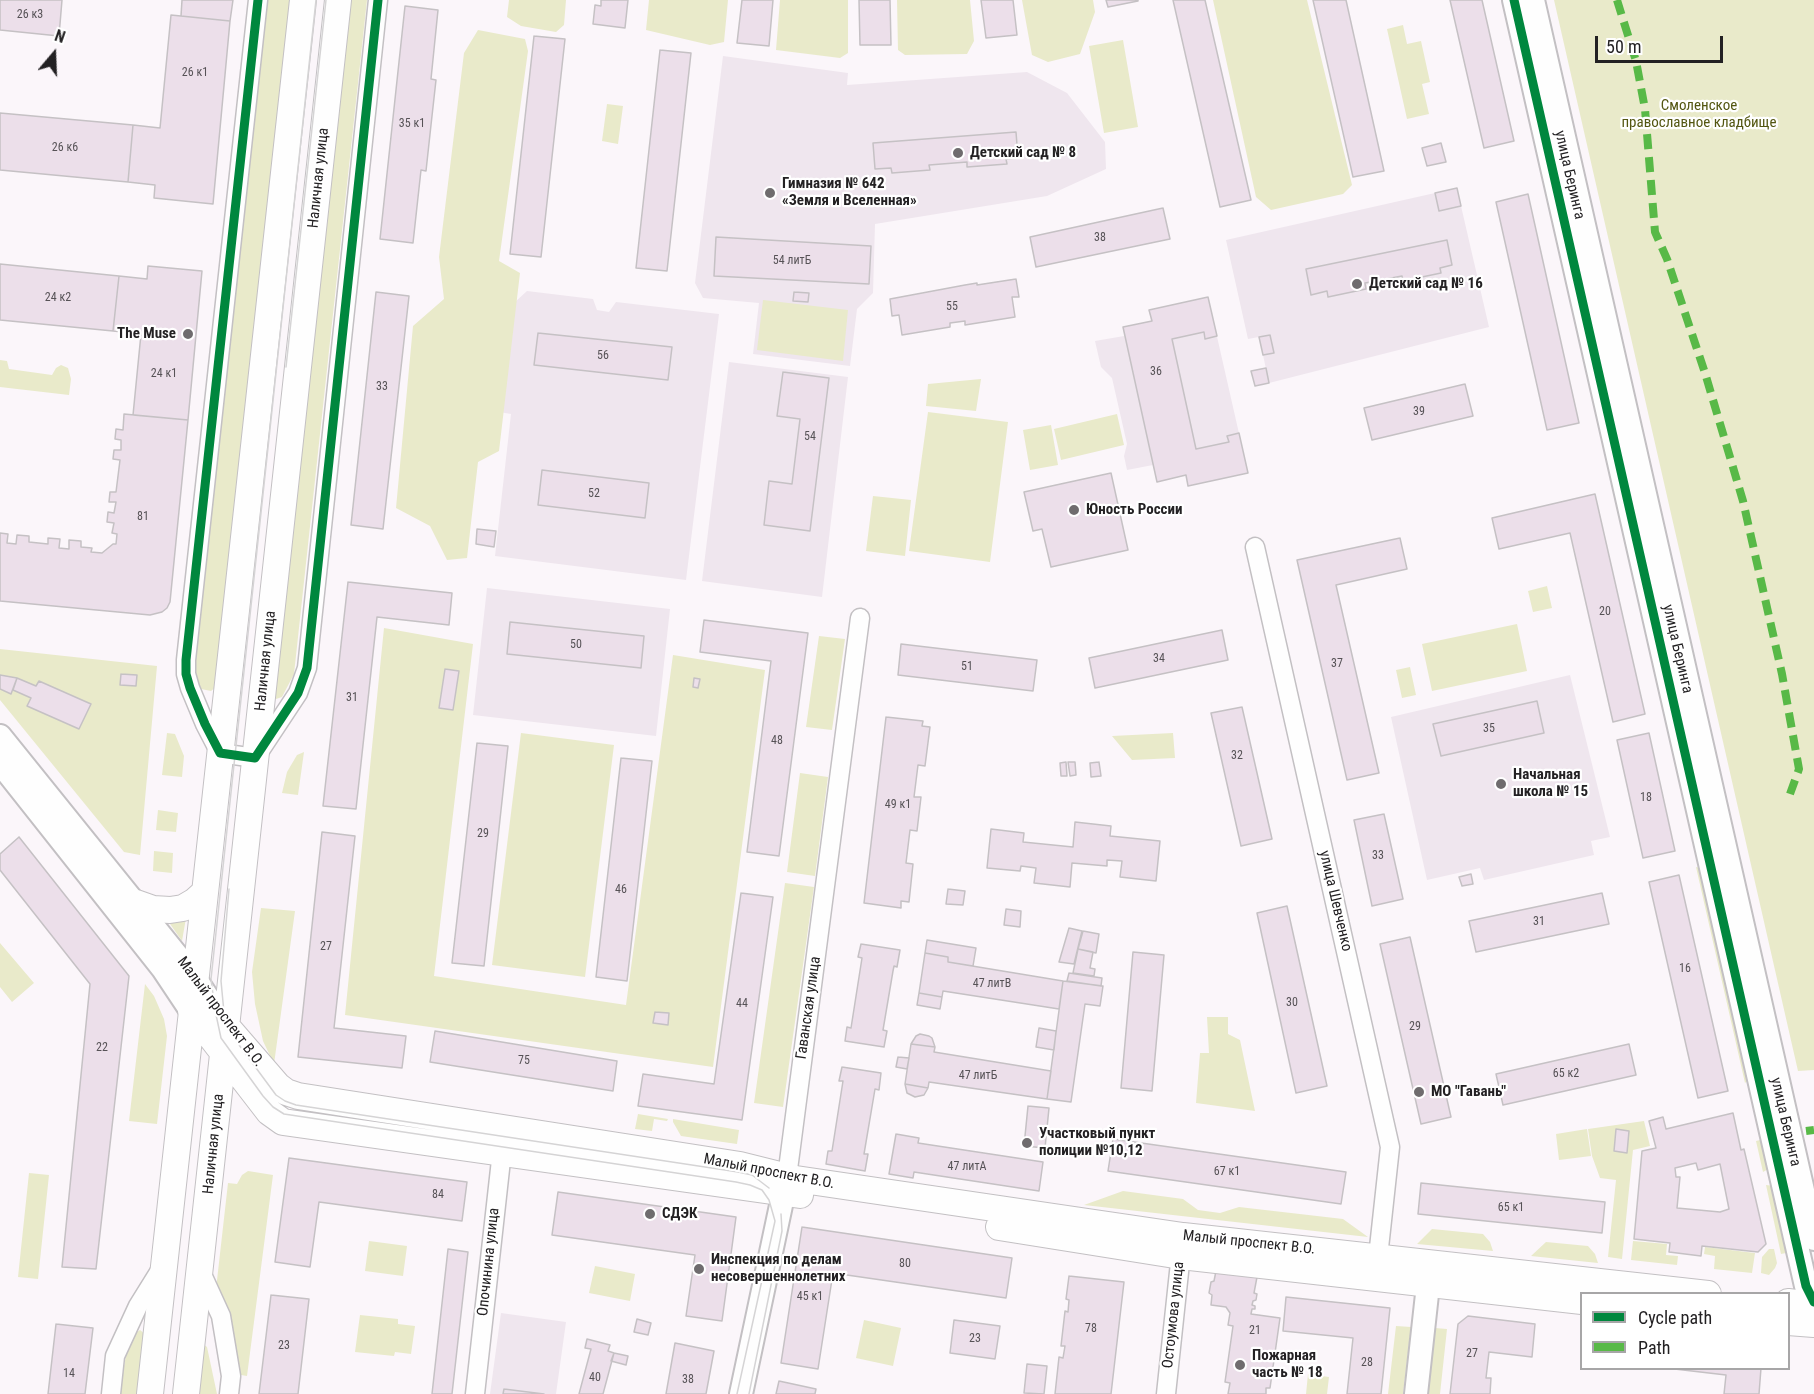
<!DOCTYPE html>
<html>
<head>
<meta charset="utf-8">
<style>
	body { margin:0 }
	#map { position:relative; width:1814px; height:1394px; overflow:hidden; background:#fbf6fa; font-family:"Roboto Condensed",sans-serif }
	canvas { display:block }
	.legend { position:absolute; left:1580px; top:1292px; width:210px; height:78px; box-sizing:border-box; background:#fff; border:2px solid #a7a6a7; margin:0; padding:8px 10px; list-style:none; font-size:18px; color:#232123 }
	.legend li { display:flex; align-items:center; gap:12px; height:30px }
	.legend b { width:30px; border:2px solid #a7a6a7 }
	.north { position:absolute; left:24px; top:24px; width:60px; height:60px; -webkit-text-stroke:4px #fff; paint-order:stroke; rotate:19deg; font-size:16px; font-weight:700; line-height:24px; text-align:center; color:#232123 }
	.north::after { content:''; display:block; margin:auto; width:21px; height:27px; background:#232123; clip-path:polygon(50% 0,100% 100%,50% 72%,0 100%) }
	.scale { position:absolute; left:1595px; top:36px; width:128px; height:27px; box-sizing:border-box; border:3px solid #232123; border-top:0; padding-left:8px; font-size:18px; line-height:21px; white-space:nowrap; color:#232123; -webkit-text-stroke:4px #fff; paint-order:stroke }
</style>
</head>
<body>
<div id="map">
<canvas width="1814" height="1394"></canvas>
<ul class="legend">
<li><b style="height:8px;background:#00873e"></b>Cycle path</li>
<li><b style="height:8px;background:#58b947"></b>Path</li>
</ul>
<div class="north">N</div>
<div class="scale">50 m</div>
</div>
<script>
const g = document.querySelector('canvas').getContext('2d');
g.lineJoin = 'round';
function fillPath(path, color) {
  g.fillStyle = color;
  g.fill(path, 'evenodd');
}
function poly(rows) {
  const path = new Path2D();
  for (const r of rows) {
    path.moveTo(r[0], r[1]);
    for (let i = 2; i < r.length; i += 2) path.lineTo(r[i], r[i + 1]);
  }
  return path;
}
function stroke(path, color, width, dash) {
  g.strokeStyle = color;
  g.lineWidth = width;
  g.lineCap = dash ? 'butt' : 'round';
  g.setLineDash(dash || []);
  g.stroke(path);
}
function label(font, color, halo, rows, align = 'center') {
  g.font = font + ' "Roboto Condensed",sans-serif';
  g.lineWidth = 4.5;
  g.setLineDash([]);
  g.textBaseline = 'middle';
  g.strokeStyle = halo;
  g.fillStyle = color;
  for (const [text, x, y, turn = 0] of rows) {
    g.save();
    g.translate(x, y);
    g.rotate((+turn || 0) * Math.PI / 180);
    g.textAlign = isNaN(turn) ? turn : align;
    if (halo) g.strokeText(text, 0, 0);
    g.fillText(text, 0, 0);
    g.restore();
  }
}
const built = poly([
	[723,56,848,73,847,85,1027,72,1067,93,1105,142,1106,169,1047,196,875,224,873,293,857,309,850,366,753,354,759,303,703,298,695,283],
	[1435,193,1439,211,1461,206,1489,327,1269,383,1263,355,1274,353,1270,335,1248,339,1226,240],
	[527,291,593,299,597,310,609,312,616,302,719,314,686,580,495,556,511,414,499,412,502,314],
	[1208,297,1248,473,1188,486,1185,475,1157,482,1153,465,1127,470,1124,456,1127,444,1112,378,1101,367,1095,341,1124,336,1123,327,1151,321,1149,310],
	[729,362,848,377,822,597,702,581],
	[487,588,670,609,656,736,473,715],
	[1570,675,1610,837,1591,841,1594,855,1484,880,1480,868,1427,880,1391,717],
	[501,1313,566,1322,556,1394,490,1394]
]);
const green = poly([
	[266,0,292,0,217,686,211,691,201,689,197,685,194,672],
	[347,0,367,0,294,674,282,697,276,699,273,697],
	[509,0,566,0,564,25,556,32,521,26,507,17],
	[649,0,728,0,724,42,710,45,646,30],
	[780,0,848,0,848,53,840,58,776,50],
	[897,0,970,0,974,41,967,54,905,55,898,50],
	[1022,0,1093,0,1095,12,1080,54,1048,62,1032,55],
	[1213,0,1307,0,1352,185,1343,194,1271,210,1256,197],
	[1554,0,1814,0,1814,1070,1798,1071],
	[1403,25,1407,44,1421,41,1430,82,1422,84,1429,114,1407,119,1387,29],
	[478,30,525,39,528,51,499,261,520,273,499,451,478,462,467,558,447,560,430,526,396,508,413,326,444,299,439,257,464,53],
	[1123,40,1138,127,1104,133,1089,46],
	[607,104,623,106,618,144,602,141],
	[763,300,848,310,843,361,757,350],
	[0,360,7,361,9,369,52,375,56,368,61,365,68,368,71,379,69,395,0,387],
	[981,379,976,411,926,406,928,384],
	[928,412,1008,422,990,562,909,551],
	[1117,414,1124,445,1061,460,1054,429],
	[1051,425,1058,465,1030,470,1023,430],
	[873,496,911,500,905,556,866,551],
	[1547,586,1552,608,1533,612,1528,591],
	[1517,624,1527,671,1432,691,1422,644],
	[384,628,473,644,434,976,626,1005,673,655,765,670,713,1067,345,1015],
	[819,636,845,639,832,730,806,727],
	[0,649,157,666,140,855,124,852,0,700],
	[1410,667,1416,695,1402,698,1396,670],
	[167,733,175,734,184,756,182,777,162,775],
	[521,733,614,745,585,977,492,965],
	[1173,733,1175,758,1132,760,1112,736],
	[304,752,298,795,282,793,287,772,297,755],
	[800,773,828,777,815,876,787,872],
	[158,810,178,813,176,832,156,830],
	[154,851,173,853,172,873,153,871],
	[1696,867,1700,868,1749,1079,1745,1083],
	[785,883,814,887,783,1107,754,1103],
	[261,908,295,911,274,1064,263,1041,255,1004,252,972],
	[186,918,182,941,168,921],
	[0,943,34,983,12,1002,0,987],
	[145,984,154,996,164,1019,167,1036,157,1124,129,1121],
	[1207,1017,1228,1017,1228,1034,1240,1040,1255,1111,1196,1103,1200,1053,1209,1053],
	[638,1114,668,1119,667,1121,654,1119,652,1131,635,1129],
	[673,1119,739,1130,737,1144,681,1136,673,1122],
	[1644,1121,1650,1146,1633,1150,1622,1259,1608,1257,1616,1180,1600,1178,1592,1156,1588,1129],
	[1587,1129,1591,1156,1559,1160,1556,1134],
	[1760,1140,1764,1141,1770,1168,1763,1172,1756,1141],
	[248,1171,273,1175,247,1376,241,1375,228,1314,216,1289,228,1183,237,1184,242,1175],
	[29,1173,49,1175,38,1279,18,1277],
	[1766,1185,1774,1186,1791,1252,1781,1254],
	[1123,1191,1183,1199,1198,1210,1220,1213,1239,1207,1343,1219,1368,1237,1084,1205],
	[1432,1229,1483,1234,1490,1242,1493,1251,1417,1244],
	[369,1241,407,1246,403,1276,365,1271],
	[1633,1241,1667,1244,1666,1255,1678,1256,1677,1265,1631,1260],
	[1546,1242,1588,1246,1595,1254,1598,1263,1531,1256],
	[1705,1247,1755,1253,1752,1273,1714,1269,1715,1256,1704,1254],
	[1769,1249,1774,1249,1777,1263,1775,1268,1769,1275,1761,1273,1762,1257],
	[595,1266,635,1274,630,1301,589,1293],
	[360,1315,398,1319,398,1324,415,1326,411,1354,395,1352,394,1356,355,1352],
	[864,1320,901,1328,893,1366,856,1358],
	[1396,1326,1411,1327,1403,1394,1388,1394],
	[1435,1328,1447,1329,1440,1394,1427,1394],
	[140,1330,145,1334,139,1394,119,1394,126,1355,137,1332],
	[201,1342,207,1347,217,1394,194,1394],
	[1308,1374,1329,1377,1327,1394,1306,1394]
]);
const building = poly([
	[0,0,62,0,59,36,0,30,0,0],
	[182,0,233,0,230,21,181,16,182,0],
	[601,0,628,0,625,28,593,24,595,5,601,6,601,0],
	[742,0,773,0,769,46,737,43,742,0],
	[859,0,890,0,891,45,860,45,859,0],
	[981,0,1013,0,1017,35,986,38,981,0],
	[1106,0,1138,0,1138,1,1108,7,1106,0],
	[1173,0,1205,0,1251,200,1220,207,1173,0],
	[1313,0,1346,0,1384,171,1353,177,1313,0],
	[1450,0,1482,0,1514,141,1484,148,1450,0],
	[405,6,438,10,431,79,436,80,431,125,426,171,421,170,413,243,380,239,405,6],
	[171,15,230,21,213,204,154,198,155,185,128,182,133,125,160,128,171,15],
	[534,36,565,39,541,257,510,254,534,36],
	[660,50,691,53,667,271,636,268,660,50],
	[0,113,133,125,128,182,0,170,0,113],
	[1016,132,1018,158,1006,159,1007,164,967,167,967,162,929,165,930,170,892,173,891,168,875,169,873,143,1016,132],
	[1441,143,1446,162,1427,166,1422,148,1441,143],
	[1457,188,1461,206,1439,211,1435,193,1457,188],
	[1528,194,1579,423,1547,430,1496,202,1528,194],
	[1163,208,1170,239,1036,267,1030,237,1163,208],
	[716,237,871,246,869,284,714,276,716,237],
	[1447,240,1452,265,1440,268,1441,273,1403,281,1402,276,1365,283,1366,289,1328,297,1327,291,1311,295,1306,269,1447,240],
	[0,264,119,276,113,331,0,320,0,264],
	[148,266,202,271,188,420,133,415,141,334,113,331,119,276,147,279,148,266],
	[1016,279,1019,297,1012,297,1015,317,965,325,965,321,950,323,950,327,902,335,899,315,892,316,890,299,965,285,977,283,977,285,1016,279],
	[376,292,409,296,383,529,351,525,376,292],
	[794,292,809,293,808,302,793,301,794,292],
	[1208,297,1217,336,1205,339,1204,332,1172,339,1196,449,1229,442,1227,436,1239,433,1248,473,1188,486,1186,475,1157,482,1123,327,1152,321,1149,310,1208,297],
	[538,333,672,347,668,380,534,365,538,333],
	[1270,335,1274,353,1263,355,1259,337,1270,335],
	[1266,368,1269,383,1255,386,1251,371,1266,368],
	[783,372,829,378,810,531,764,525,769,481,792,484,800,419,777,416,783,372],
	[1465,384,1473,416,1372,440,1364,408,1465,384],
	[124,414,188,420,170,602,167,608,162,612,150,615,0,601,0,533,8,534,7,543,16,544,17,535,29,536,29,542,48,544,48,538,60,539,59,548,69,549,69,540,81,541,81,547,92,548,91,552,102,553,113,544,116,544,117,534,112,533,114,523,107,522,108,512,114,513,116,502,109,502,110,492,116,492,120,460,113,459,114,450,121,450,121,440,115,439,116,429,123,430,124,414],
	[542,470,649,483,645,518,538,505,542,470],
	[1111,473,1128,550,1051,567,1042,529,1033,531,1024,492,1111,473],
	[1595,494,1645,714,1613,722,1570,533,1499,549,1492,518,1595,494],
	[477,529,496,531,494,547,476,544,477,529],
	[1400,538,1407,569,1336,585,1379,773,1347,780,1297,560,1400,538],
	[348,582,452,593,449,625,377,617,356,809,323,806,348,582],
	[704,620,808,633,779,856,747,852,771,661,700,652,704,620],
	[510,622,644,636,641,668,507,654,510,622],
	[1222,630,1228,660,1095,688,1089,658,1222,630],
	[901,644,1037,660,1033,691,898,675,901,644],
	[445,669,459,671,453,710,439,708,445,669],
	[121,674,137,675,136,686,120,685,121,674],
	[0,675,17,678,11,694,0,689,0,675],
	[17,678,36,686,39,681,91,704,79,729,27,706,31,698,13,690,17,678],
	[694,678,700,679,698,688,693,687,694,678],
	[1537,701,1544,733,1441,756,1433,724,1537,701],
	[1242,707,1272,839,1241,846,1211,713,1242,707],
	[886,717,923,721,922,726,930,727,925,766,918,765,914,797,921,797,917,831,910,830,906,863,913,864,909,902,901,901,901,908,864,903,886,717],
	[1649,733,1675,851,1643,858,1617,740,1649,733],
	[477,743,508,746,484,966,452,963,477,743],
	[621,758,652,761,627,981,596,977,621,758],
	[1066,762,1067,776,1061,776,1060,763,1066,762],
	[1068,762,1075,762,1076,775,1070,776,1068,762],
	[1099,762,1101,776,1091,777,1090,763,1099,762],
	[1384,814,1403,899,1372,906,1354,820,1384,814],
	[1075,822,1111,826,1110,836,1160,841,1156,881,1120,877,1122,861,1107,860,1107,866,1072,863,1070,887,1034,883,1036,868,1021,866,1020,871,987,868,991,829,1024,833,1023,842,1073,847,1075,822],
	[322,832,355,836,334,1028,406,1036,402,1068,298,1057,322,832],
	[19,837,129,976,96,1269,62,1267,90,984,0,870,0,854,19,837],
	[1471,874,1473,884,1462,886,1459,877,1471,874],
	[1679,875,1728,1091,1698,1098,1649,882,1679,875],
	[948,889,965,891,963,905,946,904,948,889],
	[741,893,773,897,742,1120,638,1106,643,1074,714,1084,741,893],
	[1602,893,1609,924,1476,952,1469,921,1602,893],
	[1287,906,1327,1086,1296,1093,1257,913,1287,906],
	[1006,909,1021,911,1020,927,1004,925,1006,909],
	[1069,928,1082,931,1074,964,1059,962,1069,928],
	[1083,931,1099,934,1096,953,1078,949,1083,931],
	[1410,937,1451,1117,1421,1124,1380,944,1410,937],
	[927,940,976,948,973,966,948,962,948,957,925,953,927,940],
	[861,944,900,950,897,967,894,966,893,971,883,1030,887,1031,884,1047,845,1041,847,1027,851,1028,862,958,858,957,861,944],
	[1078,949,1093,952,1090,968,1095,969,1094,976,1073,973,1078,949],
	[1133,952,1164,955,1152,1091,1121,1088,1133,952],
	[925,953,948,957,948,962,1063,981,1059,1009,943,991,942,997,919,993,925,953],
	[1069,973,1102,978,1101,986,1067,981,1069,973],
	[1063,981,1103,986,1100,1006,1085,1004,1071,1102,1047,1099,1063,981],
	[919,993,942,997,940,1009,917,1005,919,993],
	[655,1012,669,1013,668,1025,653,1023,655,1012],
	[1039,1028,1056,1031,1054,1050,1036,1047,1039,1028],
	[435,1031,617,1061,613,1091,430,1062,435,1031],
	[920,1034,929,1036,932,1038,935,1047,911,1044,916,1036,920,1034],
	[911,1044,935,1047,934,1052,1051,1071,1047,1099,929,1082,928,1088,905,1084,911,1044],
	[1629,1044,1636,1075,1503,1105,1496,1074,1629,1044],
	[898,1057,909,1058,907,1069,896,1067,898,1057],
	[842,1067,881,1073,879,1090,875,1089,874,1095,864,1154,868,1154,865,1171,826,1164,828,1151,832,1151,843,1081,839,1081,842,1067],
	[905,1084,928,1088,924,1095,915,1097,907,1093,905,1084],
	[1028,1106,1049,1108,1045,1148,1024,1146,1028,1106],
	[1733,1113,1741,1150,1744,1149,1766,1244,1758,1252,1702,1246,1701,1256,1669,1252,1670,1243,1634,1239,1642,1151,1656,1148,1649,1121,1663,1117,1666,1129,1733,1113],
	[1696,1163,1698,1170,1720,1164,1729,1209,1720,1212,1677,1208,1680,1177,1676,1177,1675,1168,1696,1163],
	[1616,1129,1629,1131,1627,1153,1614,1151,1616,1129],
	[896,1134,919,1138,918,1143,1043,1162,1039,1191,914,1172,913,1178,889,1174,896,1134],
	[1113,1139,1346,1172,1341,1204,1108,1171,1113,1139],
	[289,1158,467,1182,462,1221,319,1202,310,1267,275,1262,289,1158],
	[1421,1183,1605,1202,1602,1233,1418,1214,1421,1183],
	[558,1192,736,1217,722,1321,686,1316,695,1255,552,1235,558,1192],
	[802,1227,1012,1258,1006,1298,833,1273,818,1369,781,1363,802,1227],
	[448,1249,468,1252,452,1394,432,1394,448,1249],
	[1216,1271,1257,1277,1254,1293,1257,1294,1256,1300,1253,1301,1252,1305,1255,1306,1255,1309,1252,1309,1251,1314,1280,1318,1270,1388,1266,1388,1266,1394,1228,1394,1230,1383,1225,1382,1233,1326,1228,1325,1230,1313,1226,1307,1211,1305,1212,1295,1209,1293,1211,1282,1214,1281,1216,1271],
	[1069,1276,1124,1282,1111,1394,1055,1394,1059,1357,1063,1358,1065,1346,1061,1346,1065,1311,1068,1312,1069,1300,1066,1299,1069,1276],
	[271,1295,309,1299,298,1394,259,1394,271,1295],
	[1286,1297,1390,1308,1381,1394,1347,1394,1353,1338,1283,1331,1286,1297],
	[1468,1316,1535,1324,1532,1357,1489,1352,1486,1378,1491,1378,1490,1394,1450,1394,1458,1324,1468,1316],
	[637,1319,651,1323,648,1335,634,1332,637,1319],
	[954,1320,1000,1326,995,1359,950,1353,954,1320],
	[56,1324,93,1328,85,1394,48,1394,56,1324],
	[587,1339,610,1345,608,1351,614,1353,603,1394,579,1394,591,1349,585,1348,587,1339],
	[675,1343,714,1351,706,1394,666,1394,675,1343],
	[614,1353,628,1356,626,1365,611,1361,614,1353],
	[1027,1364,1047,1366,1044,1394,1024,1393,1027,1364],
	[1666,1368,1761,1368,1759,1394,1724,1394,1726,1375,1666,1368],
	[779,1381,816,1389,815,1394,776,1394,779,1381],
	[504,1389,544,1394,503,1394,504,1389]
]);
const minor = poly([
	[258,0,186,660,186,674,190,688,205,724,220,753,255,758,298,693,307,668,378,0],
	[1255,547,1390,1147,1378,1257],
	[787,1177,860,618],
	[200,1270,221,1316,231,1376,229,1394],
	[111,1394,115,1356,138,1306,161,1269],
	[475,1394,503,1142],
	[1166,1394,1182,1244]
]);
const tertiary = poly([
	[1514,0,1806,1286,1814,1302],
	[1533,0,1814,1239],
	[0,736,195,978,227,1027],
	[0,763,163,969,191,1011],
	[741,1394,787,1177],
	[1416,1394,1430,1267]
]);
const secondary = poly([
	[136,903,153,909,170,910,183,908,195,901,205,892],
	[191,1011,269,1112,283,1122,800,1195],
	[227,1027,278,1086,286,1092,298,1096,740,1165,796,1179,1183,1236,1708,1294],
	[999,1227,1181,1256,1582,1301],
	[1788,1302,1814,1305],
	[1788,1322,1814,1324],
	[150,1394,303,0],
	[186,1394,338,0]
]);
const tram = poly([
	[316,0,211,979,215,1010,221,1038,263,1096,273,1107,284,1114,736,1182,750,1185,762,1190,769,1200,775,1221,737,1394],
	[286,367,326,0],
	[229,889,221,981,225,1023,228,1030,276,1095,285,1101,296,1105,738,1172,752,1175,769,1188],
	[749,1394,782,1231,781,1214]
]);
const quiet = poly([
	[1617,0,1636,61,1645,109,1655,232,1667,259,1705,373,1743,501,1782,674,1799,769,1790,794],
	[1806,1131,1814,1130]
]);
const cycleway = poly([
	[258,0,186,660,186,674,190,688,205,724,220,753,255,758,298,693,307,668,378,0],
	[1514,0,1806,1286,1814,1302]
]);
const markers = [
	[958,153,6,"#6f6c6e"],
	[770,193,6,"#6f6c6e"],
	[1357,284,6,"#6f6c6e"],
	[188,334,6,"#6f6c6e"],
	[1074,510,6,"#6f6c6e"],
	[1501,784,6,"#6f6c6e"],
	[1419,1092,6,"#6f6c6e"],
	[1027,1143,6,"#6f6c6e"],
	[650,1214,6,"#6f6c6e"],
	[699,1269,6,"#6f6c6e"],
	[1240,1365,6,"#6f6c6e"]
];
const numberNames = [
	["26 к3",30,15],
	["26 к1",195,73],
	["35 к1",412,124],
	["26 к6",65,148],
	["38",1100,238],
	["54 литБ",792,261],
	["24 к2",58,298],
	["55",952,307],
	["56",603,356],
	["36",1156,372],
	["24 к1",164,374],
	["33",382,387],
	["39",1419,412],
	["54",810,437],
	["52",594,494],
	["81",143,517],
	["20",1605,612],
	["50",576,645],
	["34",1159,659],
	["37",1337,664],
	["51",967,667],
	["31",352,698],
	["35",1489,729],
	["48",777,741],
	["32",1237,756],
	["18",1646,798],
	["49 к1",898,805],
	["29",483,834],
	["33",1378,856],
	["46",621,890],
	["31",1539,922],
	["27",326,947],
	["16",1685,969],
	["47 литВ",992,984],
	["30",1292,1003],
	["44",742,1004],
	["29",1415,1027],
	["22",102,1048],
	["75",524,1061],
	["65 к2",1566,1074],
	["47 литБ",978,1076],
	["47 литА",967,1167],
	["67 к1",1227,1172],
	["84",438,1195],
	["65 к1",1511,1208],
	["80",905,1264],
	["45 к1",810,1297],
	["78",1091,1329],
	["21",1255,1331],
	["23",975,1339],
	["23",284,1346],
	["27",1472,1354],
	["28",1367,1363],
	["14",69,1374],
	["40",595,1378],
	["38",688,1380]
];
const parkNames = [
	["Смоленское",1699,106],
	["православное кладбище",1699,123]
];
const poiNames = [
	["Детский сад № 8",970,153],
	["Гимназия № 642",782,184],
	["«Земля и Вселенная»",782,201],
	["Детский сад № 16",1369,284],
	["The Muse",176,334,"right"],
	["Юность России",1086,510],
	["Начальная",1513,775],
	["школа № 15",1513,792],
	["МО \"Гавань\"",1431,1092],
	["Участковый пункт",1039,1134],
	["полиции №10,12",1039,1151],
	["СДЭК",662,1214],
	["Инспекция по делам",711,1260],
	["несовершеннолетних",711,1277],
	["Пожарная",1252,1356],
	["часть № 18",1252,1373]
];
const streetNames = [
	["улица Беринга",1569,175,77],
	["Наличная улица",319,178,-84],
	["улица Беринга",1677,649,77],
	["Наличная улица",266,661,-84],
	["улица Шевченко",1335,901,77],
	["Гаванская улица",809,1008,-82],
	["Малый проспект В.О.",220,1012,53],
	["улица Беринга",1785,1122,77],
	["Наличная улица",214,1144,-84],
	["Малый проспект В.О.",769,1172,11],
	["Малый проспект В.О.",1249,1243,6],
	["Опочинина улица",489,1262,-84],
	["Остоумова улица",1174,1315,-84]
];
fillPath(built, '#efe6ee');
fillPath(green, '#e9eaca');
fillPath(building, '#ecdfea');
stroke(building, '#c5c1c4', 1.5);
stroke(minor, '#c3c0c3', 21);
stroke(tertiary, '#c3c0c3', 26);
stroke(secondary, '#c3c0c3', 28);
stroke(minor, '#fefefe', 18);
stroke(tertiary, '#fefefe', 22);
stroke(secondary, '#fefefe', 26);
stroke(tram, '#d5d4d5', 1.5);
stroke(quiet, '#58b947', 8, [15, 8]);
stroke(cycleway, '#00873e', 9);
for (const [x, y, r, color] of markers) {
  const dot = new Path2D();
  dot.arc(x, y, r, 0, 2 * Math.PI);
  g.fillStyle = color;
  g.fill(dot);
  stroke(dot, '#fff', 2);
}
label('12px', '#565256', null, numberNames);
label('15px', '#535611', '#fff', parkNames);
label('bold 15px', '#232123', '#fff', poiNames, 'left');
label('15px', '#232123', '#fff', streetNames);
</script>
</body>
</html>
